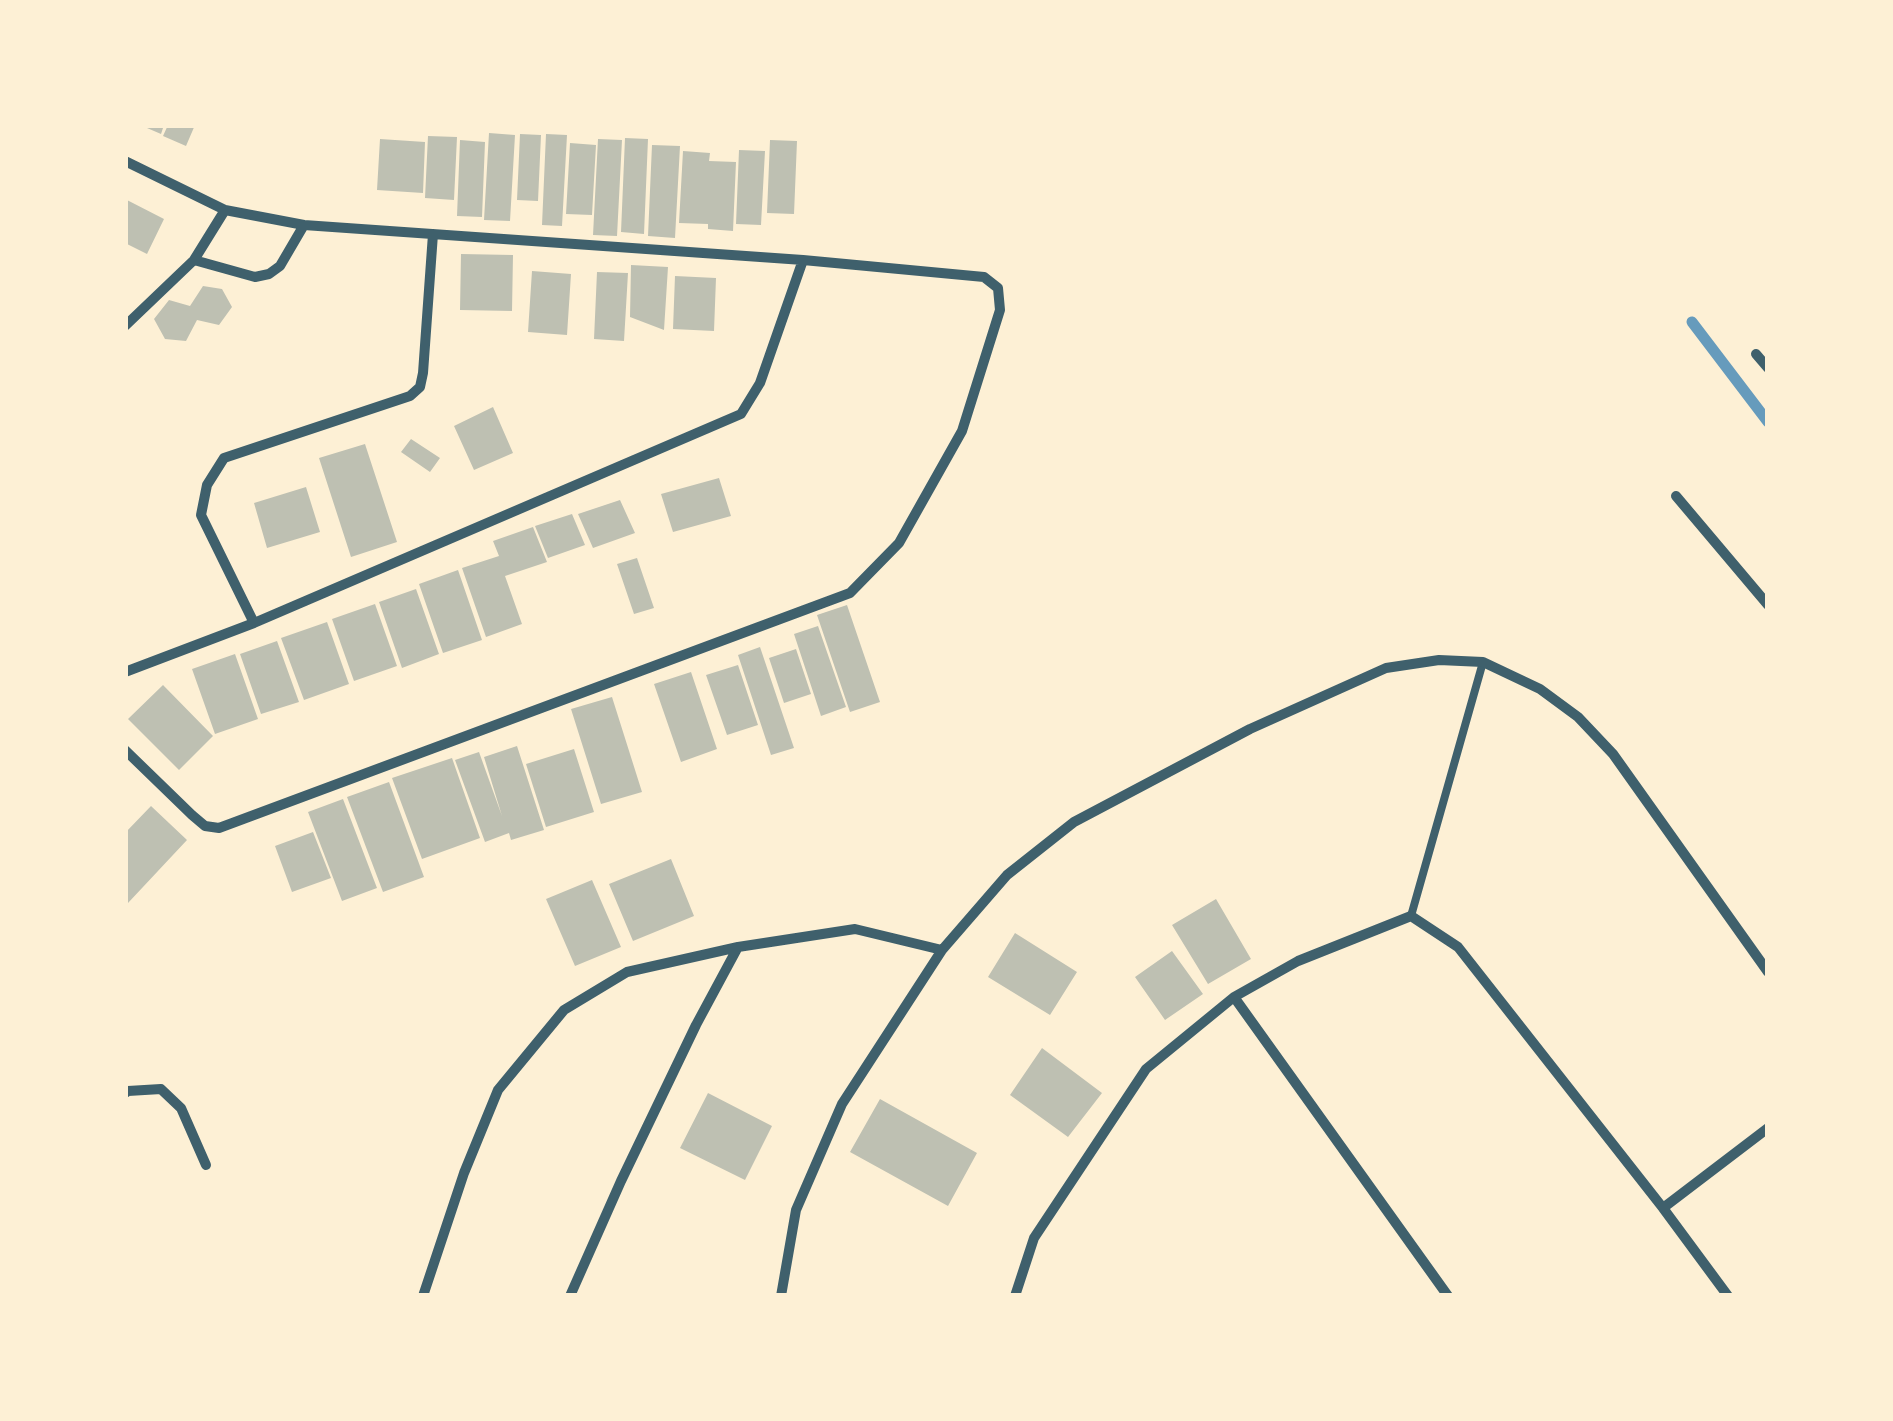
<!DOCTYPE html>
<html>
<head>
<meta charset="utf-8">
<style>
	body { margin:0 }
	#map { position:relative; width:1893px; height:1421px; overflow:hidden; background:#fdf0d5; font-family:"PT Sans",sans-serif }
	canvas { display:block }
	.frame { position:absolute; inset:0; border:128px solid #fdf0d5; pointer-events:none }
</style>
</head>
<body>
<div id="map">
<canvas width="1893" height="1421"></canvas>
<div class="frame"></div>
</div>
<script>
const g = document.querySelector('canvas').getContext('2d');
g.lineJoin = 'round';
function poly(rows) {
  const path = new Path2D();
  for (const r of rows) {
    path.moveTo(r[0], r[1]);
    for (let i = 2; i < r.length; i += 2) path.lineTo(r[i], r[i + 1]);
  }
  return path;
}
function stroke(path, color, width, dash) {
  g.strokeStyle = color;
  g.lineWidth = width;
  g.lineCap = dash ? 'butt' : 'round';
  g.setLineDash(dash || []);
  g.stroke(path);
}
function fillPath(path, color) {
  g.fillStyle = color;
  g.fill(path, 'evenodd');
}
const stream = poly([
	[1692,322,1768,422]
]);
const building = poly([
	[140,125,164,125,161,134],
	[168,125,195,125,186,146,163,136],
	[489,133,515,135,510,221,484,220],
	[520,134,541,135,538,201,517,200],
	[546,134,567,135,562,226,542,225],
	[428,136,457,137,454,200,425,198],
	[625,138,648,139,644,234,621,232],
	[380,139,425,142,423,193,377,190],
	[598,139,622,140,617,236,593,235],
	[460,140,485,142,482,217,457,216],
	[770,140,797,141,794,214,767,213],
	[570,143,596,145,592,215,566,214],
	[652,145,680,146,675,238,648,236],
	[739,150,765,151,761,225,736,224],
	[683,151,710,153,709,161,736,162,733,231,708,229,708,224,679,223],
	[125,199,164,219,147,254,125,243],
	[461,254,513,255,512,311,460,310],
	[631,265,668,267,664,330,630,317],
	[532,271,571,274,567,335,528,332],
	[597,272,628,273,624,341,594,339],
	[675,276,716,278,714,331,673,329],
	[203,286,222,289,232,307,219,325,197,320,186,341,165,339,154,319,169,300,190,306],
	[493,407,513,453,474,470,454,426],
	[411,439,440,458,430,472,401,452],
	[365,444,397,542,351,557,319,458],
	[719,478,731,516,673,532,661,494],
	[306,487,320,532,267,548,254,503],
	[620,500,635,533,593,548,578,514],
	[572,514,585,545,548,558,535,526],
	[533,527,547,562,505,576,522,624,486,637,462,568,499,556,493,541],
	[637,558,654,608,634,614,617,564],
	[458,570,482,640,443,653,419,584],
	[416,589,439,654,402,668,379,602],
	[375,604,397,666,354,681,332,619],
	[847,605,880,702,850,712,817,615],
	[327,622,349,684,304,700,281,638],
	[818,626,846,707,821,716,794,634],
	[277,641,299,702,261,714,240,654],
	[760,647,794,748,771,755,738,655],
	[796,649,811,694,784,703,769,658],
	[235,654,258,719,215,734,192,669],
	[738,665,758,725,727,735,706,675],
	[691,672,717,749,681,762,654,684],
	[163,685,213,736,179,770,128,719],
	[612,697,642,792,601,804,571,709],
	[517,746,544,830,511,840,509,833,485,842,455,760,479,752,502,816,484,757],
	[574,749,594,812,546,827,526,764],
	[452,758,480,838,422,859,392,778],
	[389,782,424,877,383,892,347,797],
	[343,799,377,888,342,901,308,812],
	[151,806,187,840,128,903,125,900,125,833],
	[313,832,331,878,292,892,275,846],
	[671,859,694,916,633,941,609,884],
	[592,880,621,947,575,966,546,899],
	[1216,899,1251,959,1208,984,1172,925],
	[1015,933,1077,972,1050,1015,988,977],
	[1172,951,1203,994,1165,1020,1135,977],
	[1042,1048,1102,1093,1068,1137,1010,1095],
	[708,1093,772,1126,745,1180,680,1148],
	[880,1099,977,1153,948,1206,850,1152]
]);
const service = poly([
	[1411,916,1483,662]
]);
const minor = poly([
	[125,161,225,210,304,225,803,260,984,277,998,288,1000,310,962,431,899,543,850,593,219,828,205,826,192,815,125,750],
	[194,260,255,277,269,274,280,266,304,225],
	[125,326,194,260,225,210],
	[1756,354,1768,368],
	[1676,496,1768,605],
	[254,623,201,515,207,485,224,458,410,396,420,387,423,373,433,234],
	[125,672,254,623,741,414,760,383,803,260],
	[1234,997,1448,1296],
	[125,1093,128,1091,161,1089,181,1108,206,1165],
	[1663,1208,1768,1128],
	[423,1296,464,1173,498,1090,564,1010,627,972,738,947,855,929,942,950],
	[570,1296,621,1181,696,1025,738,947],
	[781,1296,796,1210,842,1104,942,950,1007,875,1074,822,1250,729,1386,668,1439,660,1483,662,1540,689,1578,717,1613,754,1768,972],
	[1015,1296,1034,1238,1146,1069,1234,997,1298,961,1411,916,1458,947,1663,1208,1728,1296]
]);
stroke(stream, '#669bbc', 11);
fillPath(building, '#bec0b2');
stroke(service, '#3f606c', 8);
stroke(minor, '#3f606c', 10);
</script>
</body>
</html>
